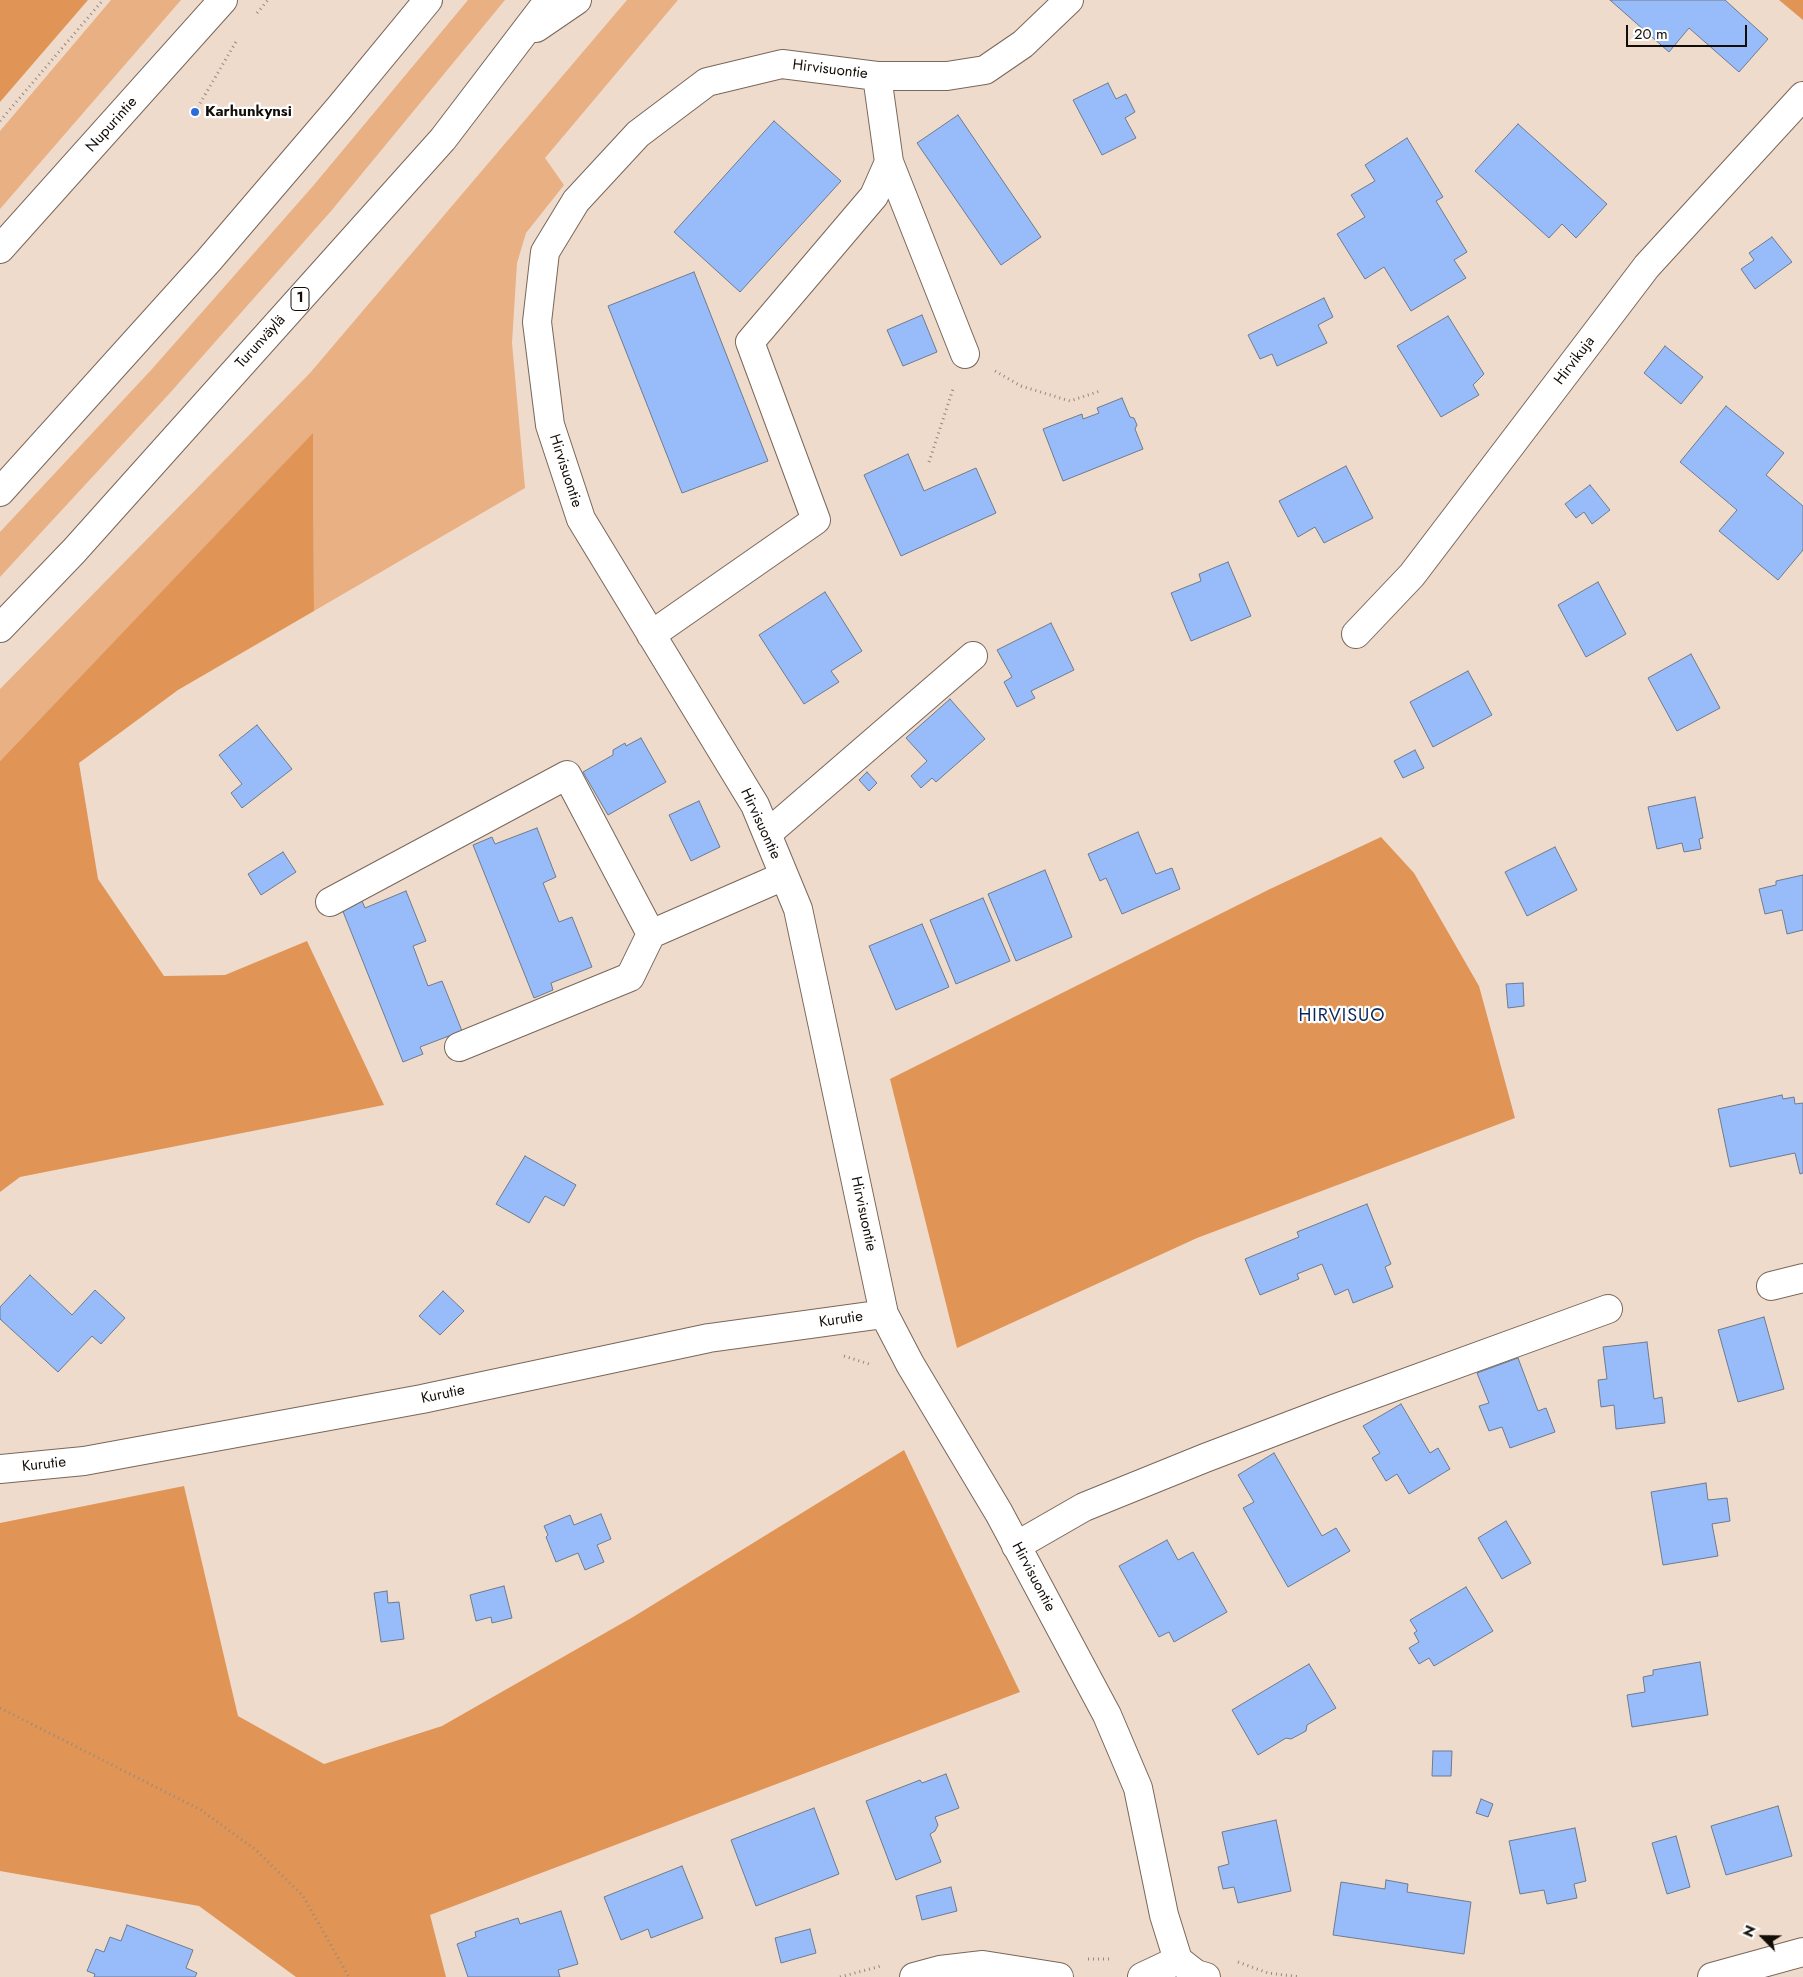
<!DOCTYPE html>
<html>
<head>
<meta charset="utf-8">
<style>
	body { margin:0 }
	#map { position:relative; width:1803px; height:1977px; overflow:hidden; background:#efdbcc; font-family:Jost,sans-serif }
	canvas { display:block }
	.north { position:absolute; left:1738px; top:1912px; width:50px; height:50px; -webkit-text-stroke:4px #fff; paint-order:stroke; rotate:293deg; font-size:14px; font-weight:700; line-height:20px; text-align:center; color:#130d08 }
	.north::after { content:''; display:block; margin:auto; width:18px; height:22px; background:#130d08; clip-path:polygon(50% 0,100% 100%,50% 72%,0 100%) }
	.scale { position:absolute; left:1626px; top:25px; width:121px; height:22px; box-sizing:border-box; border:2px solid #130d08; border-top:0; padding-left:6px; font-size:15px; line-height:18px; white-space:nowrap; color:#130d08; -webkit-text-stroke:4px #fff; paint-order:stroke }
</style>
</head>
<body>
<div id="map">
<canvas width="1803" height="1977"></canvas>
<div class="north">N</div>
<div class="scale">20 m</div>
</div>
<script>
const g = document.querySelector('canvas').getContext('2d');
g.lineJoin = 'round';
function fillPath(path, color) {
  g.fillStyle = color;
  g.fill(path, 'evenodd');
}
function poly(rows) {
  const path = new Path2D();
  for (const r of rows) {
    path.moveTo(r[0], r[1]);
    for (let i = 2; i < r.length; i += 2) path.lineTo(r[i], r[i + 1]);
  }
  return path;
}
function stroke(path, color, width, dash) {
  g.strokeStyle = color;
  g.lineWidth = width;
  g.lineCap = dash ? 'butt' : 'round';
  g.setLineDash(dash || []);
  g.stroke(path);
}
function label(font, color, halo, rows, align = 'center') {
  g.font = font + ' Jost,sans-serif';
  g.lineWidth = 4.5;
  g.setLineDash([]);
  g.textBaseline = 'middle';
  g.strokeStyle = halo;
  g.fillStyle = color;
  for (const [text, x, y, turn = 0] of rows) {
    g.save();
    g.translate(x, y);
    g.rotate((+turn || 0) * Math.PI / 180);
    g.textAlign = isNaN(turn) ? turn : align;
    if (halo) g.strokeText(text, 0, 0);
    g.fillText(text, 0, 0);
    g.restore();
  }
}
const green = poly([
	[111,0,181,0,0,209,0,131],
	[468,0,505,0,332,210,169,394,0,577,0,532,152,369,313,186],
	[627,0,678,0,545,158,564,185,526,233,517,263,512,343,525,488,314,611,313,434,0,761,0,689,310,373]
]);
const forest = poly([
	[0,0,88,0,0,102],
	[1779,0,1803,0,1803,20],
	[313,433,314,611,178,690,79,763,98,879,164,976,225,975,307,941,384,1105,20,1177,0,1192,0,761],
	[1381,837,1414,873,1479,986,1515,1118,1197,1238,957,1348,890,1079,1270,889],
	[904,1450,1020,1692,430,1915,446,1977,296,1977,199,1906,0,1871,0,1523,184,1486,238,1716,324,1764,442,1726,633,1617]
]);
const building = poly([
	[1610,0,1725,0,1768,39,1739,72,1689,28,1669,52,1610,0],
	[1108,83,1116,99,1126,94,1135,112,1125,118,1136,138,1102,155,1073,100,1108,83],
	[958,115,1041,237,1001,265,917,143,958,115],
	[774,121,841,181,740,292,674,232,774,121],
	[1518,124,1607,204,1576,238,1562,224,1549,238,1475,171,1518,124],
	[1407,138,1443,197,1436,201,1467,252,1454,260,1466,278,1411,311,1384,267,1365,279,1337,234,1365,217,1351,195,1375,181,1365,165,1407,138],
	[1772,237,1792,262,1755,289,1741,269,1754,260,1749,253,1772,237],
	[694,272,768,461,682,493,608,306,694,272],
	[1324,298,1333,317,1318,325,1327,343,1277,366,1272,354,1260,359,1248,335,1324,298],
	[922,315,937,352,903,366,887,330,922,315],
	[1448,316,1484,374,1473,385,1479,395,1441,417,1397,346,1448,316],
	[1665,346,1703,377,1681,404,1644,373,1665,346],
	[1122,398,1130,417,1134,418,1137,425,1135,429,1143,449,1063,481,1043,429,1082,414,1083,419,1099,413,1097,408,1122,398],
	[1726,406,1784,453,1766,475,1803,506,1803,550,1778,580,1719,531,1737,510,1680,462,1726,406],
	[908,454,924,491,976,468,996,513,901,556,864,475,908,454],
	[1346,466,1373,518,1324,543,1315,527,1298,537,1279,501,1346,466],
	[1590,485,1610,510,1592,524,1584,512,1576,518,1565,504,1590,485],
	[1228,562,1251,616,1191,641,1171,593,1201,581,1199,574,1228,562],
	[1598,582,1626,634,1586,657,1558,605,1598,582],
	[825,592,862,651,831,671,839,682,804,704,759,635,825,592],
	[1051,623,1074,670,1031,691,1035,698,1017,707,1004,682,1012,677,997,650,1051,623],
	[1691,654,1720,708,1677,731,1648,678,1691,654],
	[1468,671,1492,715,1433,747,1410,702,1468,671],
	[950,699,985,739,936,782,932,778,921,788,911,776,927,761,906,738,950,699],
	[257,725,292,769,242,808,231,793,242,784,219,755,257,725],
	[641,738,666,782,608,815,583,772,613,755,613,750,625,743,626,746,641,738],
	[1415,750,1424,768,1403,778,1394,761,1415,750],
	[867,772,877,783,869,791,859,780,867,772],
	[1695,797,1703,838,1699,839,1701,849,1684,852,1682,843,1657,849,1648,807,1695,797],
	[699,801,720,847,691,861,669,815,699,801],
	[537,828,556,877,543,883,559,922,572,917,592,967,551,983,553,990,534,998,473,845,492,837,495,844,537,828],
	[1138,832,1156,874,1172,868,1180,889,1122,914,1106,878,1100,881,1088,854,1138,832],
	[1555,847,1577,890,1527,916,1505,872,1555,847],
	[283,852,296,872,261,895,248,874,283,852],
	[1045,870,1072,937,1016,961,988,894,1045,870],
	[1803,875,1803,930,1787,934,1782,910,1765,914,1759,889,1776,885,1776,881,1803,875],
	[406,891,426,941,413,946,428,986,442,981,462,1031,420,1047,423,1054,403,1062,342,909,362,901,365,908,406,891],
	[983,898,1010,961,956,984,930,920,983,898],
	[922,924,949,987,896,1010,869,946,922,924],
	[1523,983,1524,1006,1508,1008,1506,984,1523,983],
	[1782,1095,1783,1099,1794,1097,1795,1104,1803,1103,1803,1173,1800,1174,1795,1153,1730,1167,1718,1109,1782,1095],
	[525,1156,576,1185,564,1206,545,1196,529,1223,496,1204,525,1156],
	[1367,1204,1391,1264,1385,1267,1393,1287,1353,1303,1348,1289,1335,1295,1322,1264,1297,1274,1299,1279,1260,1295,1245,1259,1299,1237,1297,1232,1367,1204],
	[30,1275,72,1315,95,1290,125,1318,101,1344,92,1336,58,1372,0,1319,0,1307,30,1275],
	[443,1291,464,1311,440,1335,419,1316,443,1291],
	[1764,1317,1784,1389,1738,1402,1718,1330,1764,1317],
	[1647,1342,1654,1399,1662,1397,1665,1423,1616,1429,1614,1405,1601,1407,1598,1380,1607,1379,1603,1347,1647,1342],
	[1518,1358,1538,1411,1546,1408,1555,1432,1510,1448,1502,1427,1489,1431,1479,1406,1489,1403,1477,1373,1518,1358],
	[1401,1404,1430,1453,1438,1448,1450,1469,1409,1494,1397,1474,1386,1481,1372,1458,1380,1453,1363,1426,1401,1404],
	[1274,1453,1322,1536,1336,1528,1350,1551,1288,1587,1243,1508,1254,1502,1238,1475,1274,1453],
	[1706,1483,1708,1500,1727,1498,1730,1521,1712,1524,1718,1556,1663,1565,1651,1492,1706,1483],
	[601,1514,611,1539,597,1545,604,1562,585,1570,578,1553,556,1562,546,1537,548,1535,544,1526,570,1515,574,1525,601,1514],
	[1506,1521,1531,1563,1502,1579,1478,1538,1506,1521],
	[1167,1540,1178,1560,1193,1552,1227,1612,1174,1642,1169,1632,1159,1637,1119,1566,1167,1540],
	[504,1586,512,1618,492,1623,491,1617,476,1621,470,1595,504,1586],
	[1466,1587,1493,1631,1434,1666,1429,1658,1419,1664,1409,1648,1419,1642,1414,1633,1417,1631,1410,1620,1466,1587],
	[387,1591,388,1603,399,1602,404,1639,381,1642,374,1593,387,1591],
	[1700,1662,1708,1715,1632,1727,1627,1695,1645,1692,1643,1677,1653,1675,1653,1670,1700,1662],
	[1309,1664,1336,1708,1307,1725,1306,1731,1291,1739,1286,1738,1258,1755,1232,1710,1309,1664],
	[1433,1751,1452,1751,1451,1776,1432,1776,1433,1751],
	[946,1774,959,1808,935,1817,938,1825,935,1831,930,1834,941,1862,896,1880,866,1801,920,1780,922,1783,946,1774],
	[1481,1799,1493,1804,1488,1817,1476,1813,1481,1799],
	[1778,1806,1792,1856,1726,1875,1711,1826,1778,1806],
	[814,1808,839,1874,756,1906,731,1840,814,1808],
	[1276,1820,1291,1891,1238,1903,1234,1887,1223,1889,1218,1867,1229,1864,1222,1832,1276,1820],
	[1575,1828,1586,1881,1574,1884,1577,1898,1547,1904,1544,1890,1520,1894,1509,1841,1575,1828],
	[1676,1836,1690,1887,1667,1894,1652,1843,1676,1836],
	[682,1866,703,1918,651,1938,648,1929,621,1940,604,1897,682,1866],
	[1386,1880,1408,1884,1407,1892,1471,1902,1464,1954,1333,1935,1341,1882,1385,1889,1386,1880],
	[951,1887,957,1911,922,1920,916,1896,951,1887],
	[561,1911,578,1964,558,1970,560,1977,468,1977,457,1944,476,1937,475,1932,518,1918,520,1924,561,1911],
	[127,1925,193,1950,186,1968,197,1973,195,1977,94,1977,95,1974,87,1971,96,1949,104,1952,110,1937,121,1941,127,1925],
	[810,1929,816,1953,781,1963,775,1938,810,1929]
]);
const path = poly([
	[257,13,268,0],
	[195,112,237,40],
	[0,121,103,0],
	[995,371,1021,386,1070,401,1100,391],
	[929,462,954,386],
	[844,1356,869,1364],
	[0,1708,201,1810,256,1850,303,1896,349,1977],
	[1088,1959,1112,1959],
	[1238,1962,1268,1973,1300,1977],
	[840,1977,881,1966]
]);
const minor = poly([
	[1069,0,1023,44,985,70,947,76,877,76,782,64,707,82,638,134,576,201,545,252,537,322,550,425,581,519,755,805,798,909,884,1314,910,1364,999,1513,1107,1715,1138,1788,1164,1915,1178,1960,1196,1974,1206,1977],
	[877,76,889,162,965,354],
	[1356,634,1412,575,1647,266,1803,96],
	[651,635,816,520,750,342,874,196,889,162],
	[767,834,973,656],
	[330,902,567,775,651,934],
	[459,1047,630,977,651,934,784,876],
	[1771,1286,1803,1278],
	[0,1469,84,1461,422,1399,709,1338,884,1314],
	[1016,1546,1084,1507,1205,1458,1336,1408,1608,1309],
	[914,1977,940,1970,983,1965,1059,1977],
	[1142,1977,1178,1960],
	[1712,1977,1803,1952]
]);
const major = poly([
	[0,249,223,0]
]);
const highway = poly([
	[536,28,577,0],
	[0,492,209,260,339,108,428,0],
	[0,628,74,551,443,139,549,0]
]);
const markers = [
	[195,112,5,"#2c6dda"]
];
const shields = [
	[300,299,18]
];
const shieldNames = [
	["1",300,299]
];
const streetNames = [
	["Hirvisuontie",830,70,7],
	["Nupurintie",112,125,-48],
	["Turunväylä",261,342,-48],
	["Hirvikuja",1575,361,-53],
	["Hirvisuontie",565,471,72],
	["Hirvisuontie",760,824,65],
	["Hirvisuontie",863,1214,78],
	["Kurutie",841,1320,-8],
	["Kurutie",443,1395,-12],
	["Kurutie",44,1465,-6],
	["Hirvisuontie",1033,1577,62]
];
const poiNames = [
	["Karhunkynsi",205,112]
];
const quarterNames = [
	["HIRVISUO",1342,1017]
];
fillPath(green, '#e9b084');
fillPath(forest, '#e09556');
fillPath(building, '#97bcf9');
stroke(building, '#6f7a8c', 1);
stroke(minor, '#79675a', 30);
stroke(major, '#79675a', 30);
stroke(highway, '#79675a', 30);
stroke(path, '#96887d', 3, [1, 4]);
stroke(minor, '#fff', 28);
stroke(major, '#fff', 28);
stroke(highway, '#fff', 28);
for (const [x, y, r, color] of markers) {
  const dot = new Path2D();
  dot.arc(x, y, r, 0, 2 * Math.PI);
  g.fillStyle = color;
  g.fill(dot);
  stroke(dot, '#fff', 2);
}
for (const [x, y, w] of shields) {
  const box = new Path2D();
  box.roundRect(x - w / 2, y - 11.5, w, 23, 4);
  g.fillStyle = '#fff';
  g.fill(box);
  stroke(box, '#130d08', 1);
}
label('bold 14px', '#130d08', null, shieldNames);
label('15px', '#130d08', '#fff', streetNames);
label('bold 15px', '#130d08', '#fff', poiNames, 'left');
g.letterSpacing = '1px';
label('18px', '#08275b', '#fff', quarterNames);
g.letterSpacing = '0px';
</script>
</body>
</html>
